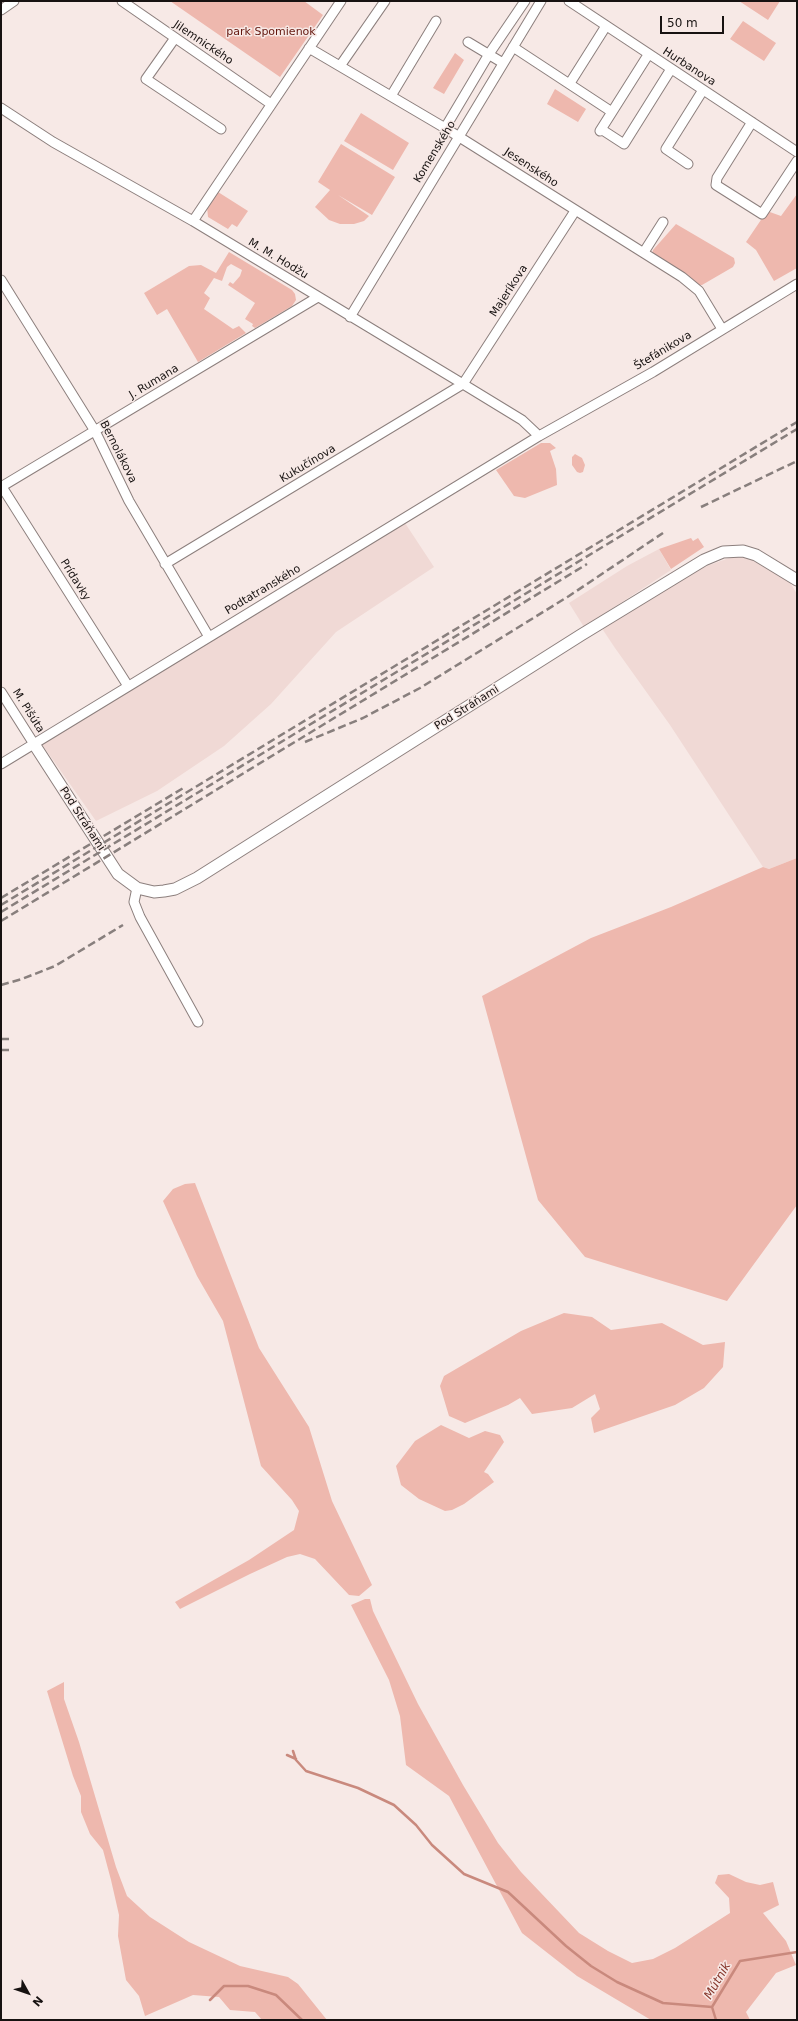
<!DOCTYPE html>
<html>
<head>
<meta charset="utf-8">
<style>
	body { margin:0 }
	#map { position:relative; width:798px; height:2021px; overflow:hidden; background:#f7e9e6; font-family:"DejaVu Sans",sans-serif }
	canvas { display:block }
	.frame { position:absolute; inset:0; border:2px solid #171211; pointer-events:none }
	.north { position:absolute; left:8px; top:1973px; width:40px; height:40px; -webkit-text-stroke:3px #f7e9e6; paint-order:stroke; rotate:130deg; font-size:11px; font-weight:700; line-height:16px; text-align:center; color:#171211 }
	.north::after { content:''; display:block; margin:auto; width:14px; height:18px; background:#171211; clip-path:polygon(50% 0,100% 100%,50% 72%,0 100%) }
	.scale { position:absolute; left:660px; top:16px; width:64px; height:18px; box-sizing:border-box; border:2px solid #171211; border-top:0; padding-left:5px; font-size:12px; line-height:14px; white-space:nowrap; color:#171211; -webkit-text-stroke:3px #f7e9e6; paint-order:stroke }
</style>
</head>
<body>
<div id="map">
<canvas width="798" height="2021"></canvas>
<div class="frame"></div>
<div class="north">N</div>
<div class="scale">50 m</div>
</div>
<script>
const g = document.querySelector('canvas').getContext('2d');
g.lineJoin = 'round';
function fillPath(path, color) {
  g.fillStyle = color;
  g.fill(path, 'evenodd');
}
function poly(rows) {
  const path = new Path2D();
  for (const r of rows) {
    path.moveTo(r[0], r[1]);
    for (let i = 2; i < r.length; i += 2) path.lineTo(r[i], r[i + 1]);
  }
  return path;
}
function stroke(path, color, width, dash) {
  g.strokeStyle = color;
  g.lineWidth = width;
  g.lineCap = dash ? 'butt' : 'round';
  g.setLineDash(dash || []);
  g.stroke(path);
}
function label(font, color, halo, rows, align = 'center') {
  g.font = font + ' "DejaVu Sans",sans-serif';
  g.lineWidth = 3;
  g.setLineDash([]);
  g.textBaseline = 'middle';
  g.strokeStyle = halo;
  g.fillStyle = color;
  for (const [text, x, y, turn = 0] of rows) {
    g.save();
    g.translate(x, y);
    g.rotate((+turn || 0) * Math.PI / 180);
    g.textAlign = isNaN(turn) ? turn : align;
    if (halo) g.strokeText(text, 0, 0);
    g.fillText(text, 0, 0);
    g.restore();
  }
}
const built = poly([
	[405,523,434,567,336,632,271,704,224,746,157,791,96,821,41,743],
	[659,549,671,570,584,627,569,603,627,566],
	[737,555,755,560,789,581,797,594,797,858,769,869,763,867,670,725,615,648,601,627,699,569]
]);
const green = poly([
	[170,1,304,1,323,15,280,77],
	[739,1,780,1,768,20],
	[743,21,776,43,764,61,730,39],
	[455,53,464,60,444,94,433,88],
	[555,89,586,109,578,122,547,104],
	[361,113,409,143,393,170,344,141],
	[341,144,395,177,372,215,338,195,369,216,364,221,354,224,340,224,329,220,315,207,330,190,318,182],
	[218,192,248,211,237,227,232,224,228,229,208,217,207,207],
	[797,194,797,268,774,281,756,250,746,242,767,211,781,216],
	[676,224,734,258,735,263,733,267,702,285,697,285,652,254,653,250],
	[229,252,292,290,295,294,296,300,292,306,255,328,252,326,253,324,245,319,255,303,228,285,230,282,233,284,240,276,242,270,231,264,227,267,222,281,214,278,204,293,210,298,204,309,233,329,239,326,246,333,198,362,167,309,157,315,144,293,189,266,201,265,216,273],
	[541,443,550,443,556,448,550,451,556,469,557,485,525,498,514,496,496,470],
	[575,454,582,458,585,465,583,472,580,473,577,472,572,465,572,457],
	[691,538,693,541,698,538,704,547,671,569,659,549],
	[797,858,797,1205,727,1301,585,1257,538,1200,482,996,591,938,671,907,763,867,769,869],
	[195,1183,259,1348,309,1427,332,1501,372,1585,359,1596,349,1595,315,1559,300,1554,287,1557,250,1574,180,1609,175,1602,249,1560,294,1530,299,1511,292,1500,261,1466,223,1321,197,1276,163,1201,173,1189,185,1184],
	[564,1313,592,1317,611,1330,662,1323,703,1345,725,1342,723,1367,704,1388,675,1405,594,1433,591,1418,600,1409,595,1394,572,1408,532,1414,520,1398,508,1405,465,1423,449,1416,440,1386,444,1376,521,1331],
	[441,1425,469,1438,485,1431,500,1435,504,1442,484,1472,488,1474,494,1482,464,1504,452,1510,445,1511,419,1499,401,1485,396,1466,415,1441],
	[365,1599,370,1599,373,1611,418,1704,463,1785,498,1843,521,1872,579,1933,608,1951,632,1963,653,1959,675,1948,730,1913,729,1898,715,1883,718,1875,729,1874,746,1882,760,1885,773,1882,779,1905,763,1913,786,1941,796,1965,776,1973,746,2012,750,2020,651,2020,577,1976,522,1933,449,1796,406,1765,400,1716,389,1680,351,1605],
	[64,1682,64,1699,79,1742,116,1867,127,1896,150,1917,189,1942,240,1966,288,1977,298,1984,327,2020,262,2020,255,2012,230,2010,219,1997,193,1995,145,2016,139,1996,126,1980,118,1936,119,1915,111,1880,103,1850,90,1834,81,1812,81,1796,73,1776,47,1691]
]);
const stream = poly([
	[293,1751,296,1760,306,1771,358,1788,394,1805,416,1825,432,1845,464,1874,508,1892,566,1946,591,1966,617,1982,663,2003,712,2007],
	[287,1755,296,1759],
	[210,2000,224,1986,248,1986,276,1995,302,2020],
	[716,2020,712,2007,740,1961,797,1952]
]);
const minor = poly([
	[122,1,271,104],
	[569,1,797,152],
	[1,10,14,1],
	[175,38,146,79,221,129],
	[468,42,503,63],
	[513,47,612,112,600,131],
	[309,48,445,128,682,277,699,291,722,329],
	[340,66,385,1],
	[570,83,606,26],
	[391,96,436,21],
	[1,108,53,142,193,221,463,384,522,420,539,436],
	[612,112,648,55],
	[752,122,717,178,716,185,762,214,797,161],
	[445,128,489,54,525,1],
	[604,131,624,144,671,69],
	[688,164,666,149,703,90],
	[193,221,341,1],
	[644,252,663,222],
	[1,280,95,431,129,501,209,637],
	[350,317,541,1],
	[1,487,318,297],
	[2,487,128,686],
	[165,564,463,384,575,211],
	[1,692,34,744],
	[1,764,539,436,653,372,797,284],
	[137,888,134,902,140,917,198,1022]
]);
const tertiary = poly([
	[34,744,118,874,137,888,154,892,164,891,175,889,197,878,581,635,704,560,723,552,743,551,756,555,797,580]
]);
const rail = poly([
	[701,507,797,461],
	[305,742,363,718,420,688,569,596,663,533],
	[1,898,185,787],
	[1,905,797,422],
	[1,912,797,429],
	[1,921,587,564],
	[1,985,22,979,55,966,123,925],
	[1,1039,12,1039],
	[1,1050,12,1050]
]);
const parkNames = [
	["park Spomienok",271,32]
];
const streetNames = [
	["Jilemnického",203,43,34],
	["Hurbanova",689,67,33],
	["Komenského",435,152,-59],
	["Jesenského",531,168,33],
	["M. M. Hodžu",278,259,31],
	["Majeríkova",509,291,-57],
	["Štefánikova",663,351,-31],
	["J. Rumana",154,382,-31],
	["Bernolákova",118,452,63],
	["Kukučínova",308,464,-31],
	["Prídavky",75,580,58],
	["Podtatranského",263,590,-31],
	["Pod Stráňami",467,708,-32],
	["M. Pišúta",28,711,58],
	["Pod Stráňami",82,819,57]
];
const waterNames = [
	["Mútnik",718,1981,-60]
];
fillPath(built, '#f0d9d5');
fillPath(green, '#eeb8ae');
stroke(stream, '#c9897d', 2.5);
stroke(minor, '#8c7f7d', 11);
stroke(tertiary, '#8c7f7d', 13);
stroke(minor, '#fff', 9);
stroke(tertiary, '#fff', 11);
stroke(rail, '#887f7d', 2.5, [8, 4]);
label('11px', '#64170e', '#f7e9e6', parkNames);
label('11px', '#171211', '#f7e9e6', streetNames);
label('italic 12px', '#86362b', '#f7e9e6', waterNames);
</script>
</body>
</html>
